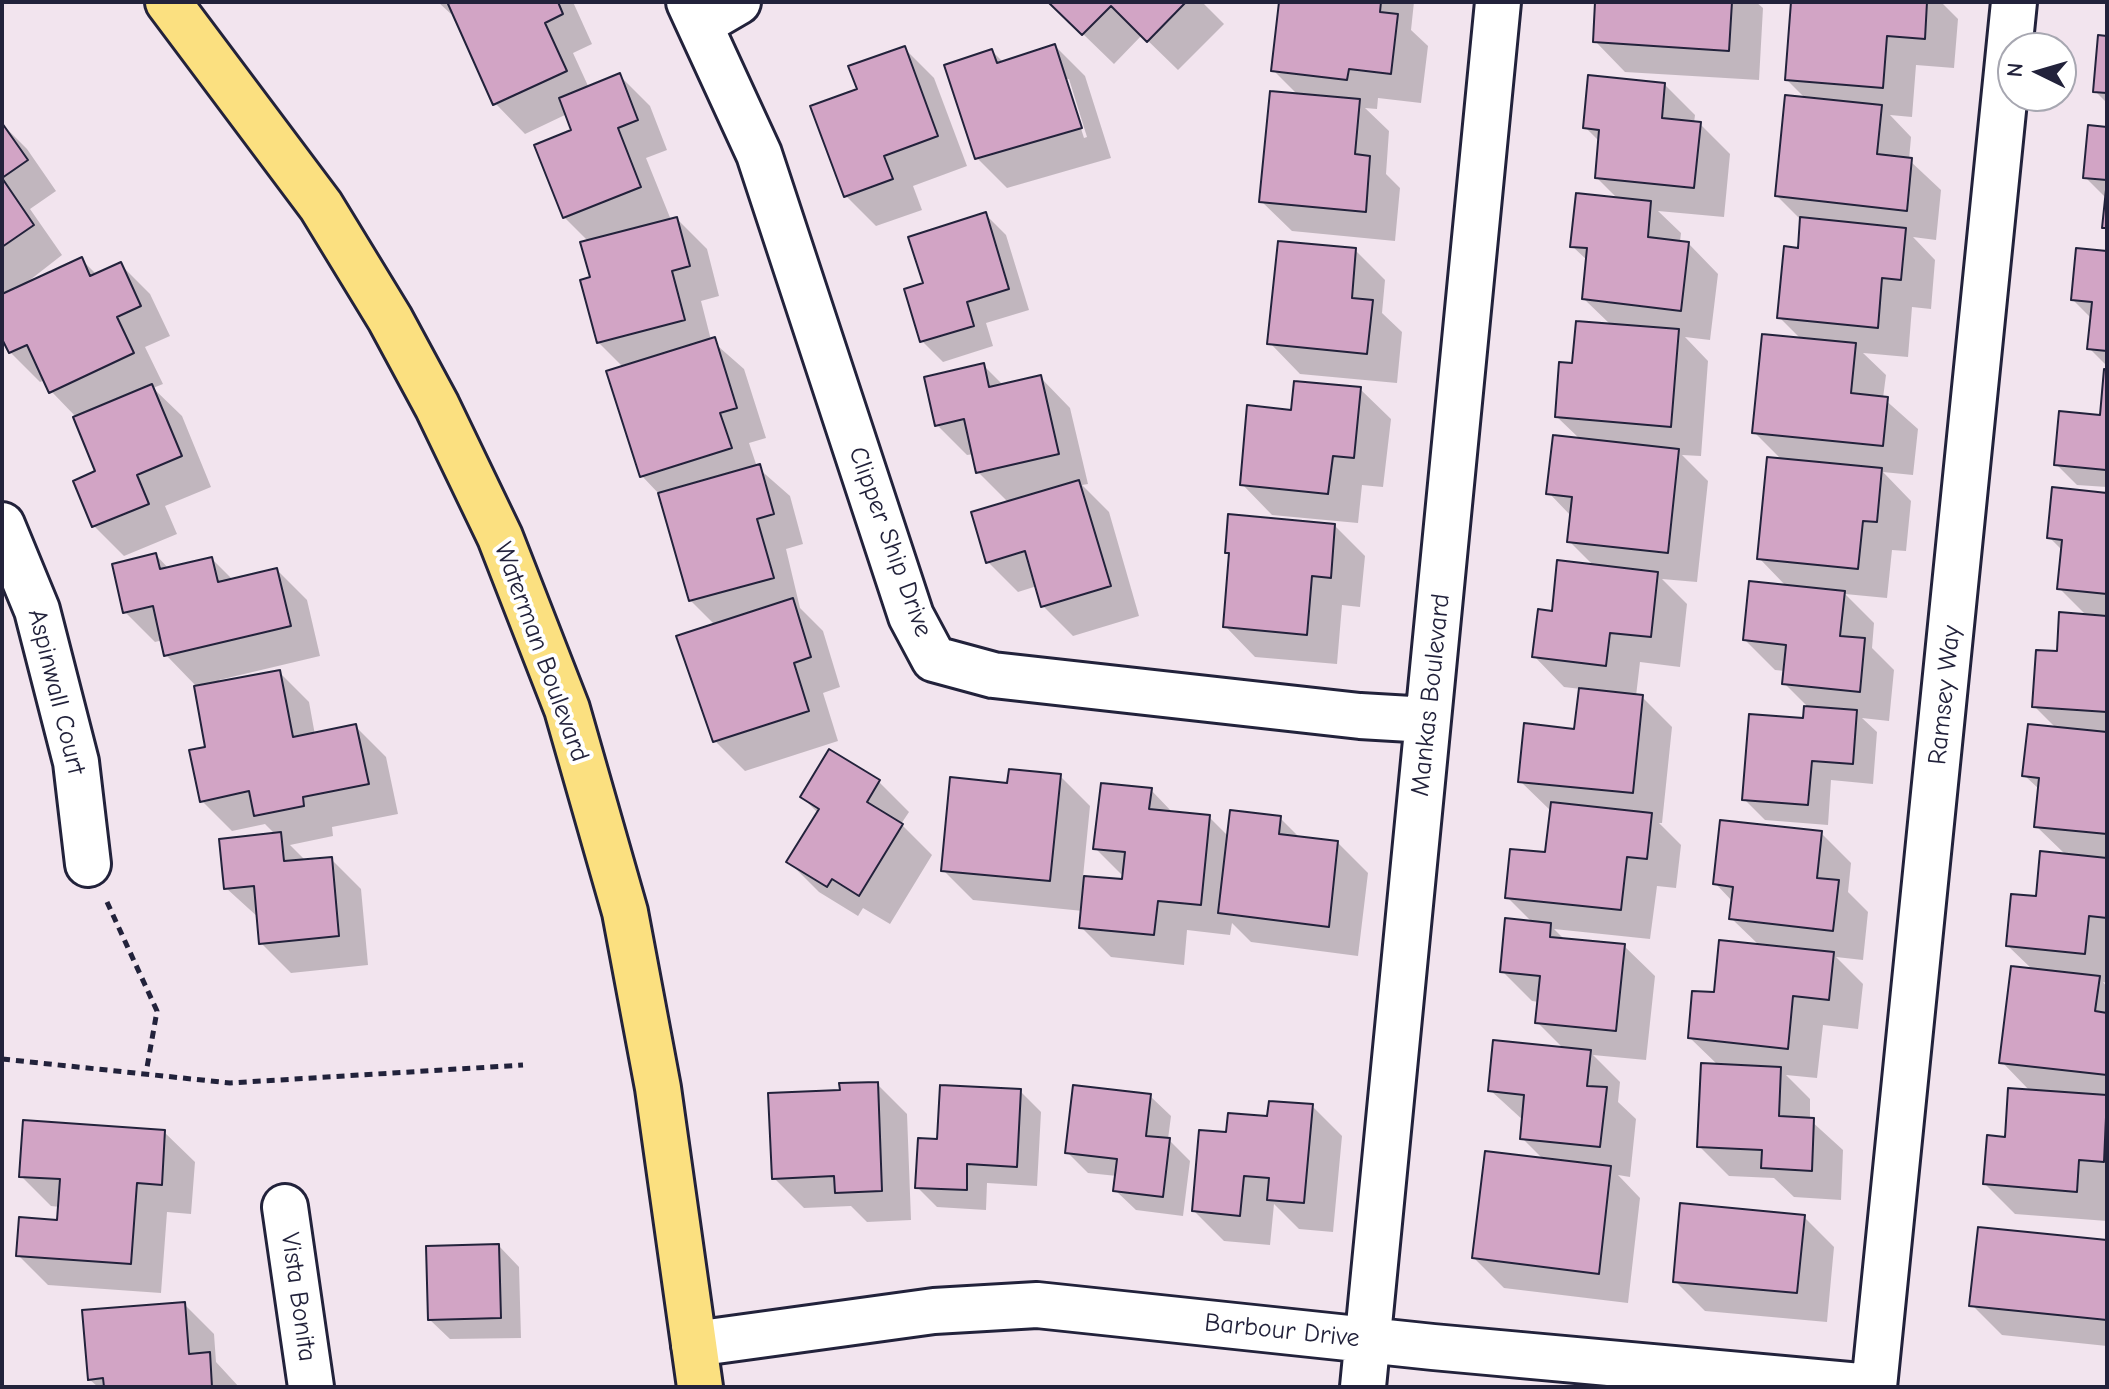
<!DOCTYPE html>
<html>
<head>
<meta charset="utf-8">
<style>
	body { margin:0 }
	#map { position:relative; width:2109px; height:1389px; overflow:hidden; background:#f2e4ee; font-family:"Comic Neue",sans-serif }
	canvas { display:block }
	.frame { position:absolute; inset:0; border:4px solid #22223b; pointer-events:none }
	.north { position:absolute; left:1997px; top:32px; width:80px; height:80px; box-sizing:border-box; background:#fff; border:2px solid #a7a7b1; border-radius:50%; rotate:275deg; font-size:22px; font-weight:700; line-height:32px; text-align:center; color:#22223b }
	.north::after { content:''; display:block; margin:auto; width:28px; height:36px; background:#22223b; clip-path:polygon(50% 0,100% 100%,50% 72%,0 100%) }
</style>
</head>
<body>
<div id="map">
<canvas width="2109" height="1389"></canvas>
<div class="frame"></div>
<div class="north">N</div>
</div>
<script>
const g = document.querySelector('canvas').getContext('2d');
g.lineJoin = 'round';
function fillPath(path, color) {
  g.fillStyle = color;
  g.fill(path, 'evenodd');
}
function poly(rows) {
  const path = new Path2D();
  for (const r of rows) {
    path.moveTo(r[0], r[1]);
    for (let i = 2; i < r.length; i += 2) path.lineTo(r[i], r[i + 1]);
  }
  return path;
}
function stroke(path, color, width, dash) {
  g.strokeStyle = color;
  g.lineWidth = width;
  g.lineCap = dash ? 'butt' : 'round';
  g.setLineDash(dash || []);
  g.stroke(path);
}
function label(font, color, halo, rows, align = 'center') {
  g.font = font + ' "Comic Neue",sans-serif';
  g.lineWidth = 8;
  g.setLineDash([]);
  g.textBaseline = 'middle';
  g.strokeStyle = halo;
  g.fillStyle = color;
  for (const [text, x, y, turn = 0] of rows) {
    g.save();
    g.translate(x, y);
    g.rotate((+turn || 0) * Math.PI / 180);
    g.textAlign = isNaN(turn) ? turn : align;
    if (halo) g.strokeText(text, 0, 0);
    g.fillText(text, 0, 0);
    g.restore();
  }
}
const shadow = poly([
	[438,2,573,2,592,44,573,53,589,88,620,76,650,106,667,150,646,158,671,220,677,219,707,249,719,296,701,301,711,340,744,369,766,438,749,443,757,467,790,496,803,544,786,549,800,608,823,631,840,687,823,693,838,741,745,771,715,741,715,625,690,600,660,495,642,476,624,368,598,342,589,242,564,217,574,131,567,114,525,134,495,103,453,11,451,14],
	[1050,2,1202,2,1224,24,1178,70,1142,35,1114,64],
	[1281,2,1414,2,1411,30,1428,46,1421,103,1378,98,1377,109,1365,108,1389,131,1386,174,1400,188,1395,241,1292,231,1261,201,1299,96,1273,70],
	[1597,2,1756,2,1763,8,1759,80,1625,72,1595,41],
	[1793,2,1941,2,1958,19,1954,68,1916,65,1912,117,1890,115,1911,137,1909,160,1941,190,1936,240,1913,237,1935,260,1931,309,1912,307,1908,357,1863,353,1886,375,1883,398,1918,429,1913,475,1883,472,1911,501,1906,551,1892,550,1887,598,1845,594,1874,623,1872,648,1894,670,1889,721,1862,718,1877,732,1873,784,1831,780,1828,825,1765,820,1744,799,1805,720,1806,705,1784,683,1785,671,1775,670,1745,640,1787,587,1759,558,1783,461,1754,432,1801,339,1779,317,1800,250,1802,221,1777,196,1806,99,1787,80],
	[2107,38,2107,103,2095,91],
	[1055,46,1085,76,1111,158,1007,188,977,158,992,51,1004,63],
	[1065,79,1069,79,1087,137,1084,138],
	[904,48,934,78,967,166,913,186,922,210,876,226,846,196,859,90],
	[1665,85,1695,115,1694,123,1700,124,1730,154,1724,217,1658,211,1681,233,1680,242,1688,243,1718,274,1710,340,1685,337,1708,361,1701,456,1682,455,1708,481,1697,582,1662,579,1687,604,1680,667,1640,662,1636,696,1642,697,1672,727,1662,823,1659,823,1681,845,1676,888,1657,886,1650,939,1554,929,1565,940,1624,946,1655,976,1646,1060,1593,1055,1620,1082,1618,1102,1636,1119,1630,1177,1618,1175,1640,1198,1628,1303,1504,1288,1474,1258,1544,1160,1522,1138,1524,1121,1490,1090,1564,1049,1537,1022,1539,1002,1532,1001,1502,971,1533,923,1507,897,1547,854,1551,811,1520,781,1576,731,1581,689,1564,687,1534,656,1553,613,1594,566,1569,541,1572,517,1549,493,1581,440,1557,417,1574,365,1611,325,1584,299,1588,261,1572,246,1619,200,1597,178,1600,142,1585,127],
	[2,124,27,149,56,191,30,209,62,255,21,287,81,259,97,275,120,264,150,294,170,336,145,347,163,384,153,388,182,416,211,487,165,506,177,534,124,556,94,526,98,472,77,418,51,391,45,380,40,382,10,352,2,334],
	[2107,129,2107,230,2104,227,2107,199,2085,177],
	[986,215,1006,235,1029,310,986,323,993,346,943,362,922,341,925,285],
	[1355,250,1385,280,1382,313,1402,332,1397,383,1300,374,1270,343],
	[2107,253,2107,366,2089,348,2092,319,2073,300],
	[983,365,1004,386,1040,377,1070,408,1088,484,1082,485,1109,512,1139,616,1073,636,1043,606,1037,586,1018,592,988,562,1009,503,978,472,974,454,967,455,937,425],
	[2105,371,2107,487,2077,485,2056,464,2101,417],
	[1360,389,1391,419,1383,487,1362,485,1358,523,1272,515,1242,484,1293,412],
	[2107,495,2107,983,2103,982,2107,987,2107,1221,2015,1214,1985,1184,2031,1092,2002,1062,2034,971,2008,946,2066,855,2036,826,2040,790,2024,775,2057,729,2034,706,2059,653,2087,616,2059,588,2063,551,2049,537],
	[1335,526,1365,556,1360,607,1342,605,1337,664,1255,657,1225,626,1231,556,1227,552],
	[156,555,169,569,212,559,233,580,277,570,307,600,320,656,219,680,220,683,279,672,309,702,315,735,356,727,386,757,398,814,332,827,333,836,290,845,306,861,331,859,361,889,368,965,291,973,261,943,259,918,226,888,276,835,265,824,232,831,202,801,208,748,198,688,166,655,163,640,155,642,125,612],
	[1060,776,1090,806,1083,877,1123,882,1124,877,1095,848,1151,790,1174,814,1209,817,1229,837,1280,818,1301,839,1338,843,1368,873,1358,956,1251,942,1232,923,1230,935,1187,930,1184,965,1111,957,1081,927,1083,911,973,900,943,870,1009,785],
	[879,782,909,812,901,824,932,855,890,924,863,908,858,916,819,892,789,862,818,813,802,797],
	[1821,833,1851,863,1848,892,1868,912,1863,960,1836,957,1863,984,1858,1029,1823,1025,1817,1078,1786,1075,1810,1099,1810,1120,1843,1150,1841,1200,1794,1197,1774,1178,1729,1176,1699,1146,1719,1066,1690,1038,1715,995,1760,946,1732,919,1733,902,1715,883],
	[877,1084,907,1114,911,1220,867,1222,851,1206,804,1208,774,1178,842,1092],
	[1020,1091,1041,1112,1037,1186,987,1183,986,1210,937,1207,917,1187,939,1141],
	[1150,1096,1171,1116,1168,1139,1190,1161,1183,1216,1136,1210,1115,1190,1117,1176,1088,1173,1067,1152],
	[1312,1106,1342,1136,1333,1232,1299,1229,1274,1204,1270,1245,1224,1241,1194,1211,1228,1134],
	[164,1132,195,1162,191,1214,167,1212,161,1293,48,1285,18,1255,59,1222,60,1207,51,1206,21,1176],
	[1804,1217,1834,1247,1827,1322,1705,1311,1675,1281],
	[2107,1242,2107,1346,2002,1335,1972,1305],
	[499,1246,519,1267,521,1338,450,1339,429,1319],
	[184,1304,214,1334,216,1362,239,1387,98,1387,89,1379]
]);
const building = poly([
	[452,2,558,2,563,14,545,23,567,71,493,105,448,4,452,2],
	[1048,2,1186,2,1147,42,1111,6,1082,35,1048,2],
	[1279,2,1381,2,1380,12,1398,14,1391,74,1349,69,1347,80,1271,71,1279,2],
	[1595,2,1732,2,1729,51,1593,42,1595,2],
	[1791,2,1927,2,1925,39,1887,36,1883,88,1785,80,1791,2],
	[2098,35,2107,36,2107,93,2093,92,2098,35],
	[1055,44,1082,128,975,159,944,65,992,49,997,63,1055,44],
	[905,46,938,136,884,156,893,179,844,197,810,106,857,89,848,66,905,46],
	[620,73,638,120,618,128,641,187,563,218,534,145,571,130,559,98,620,73],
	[1588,75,1665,83,1662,118,1701,122,1694,188,1595,178,1599,130,1583,128,1588,75],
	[1270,91,1360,99,1355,154,1370,156,1366,212,1259,202,1270,91],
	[1785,95,1882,105,1877,154,1912,158,1907,211,1775,196,1785,95],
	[2,123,28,160,2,178,2,123],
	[2088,125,2107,127,2107,228,2102,228,2107,180,2083,178,2088,125],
	[2,178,34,225,2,247,2,178],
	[1576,193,1651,201,1648,237,1689,242,1681,311,1582,299,1587,248,1570,247,1576,193],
	[986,212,1009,289,967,302,974,326,920,342,904,289,923,283,908,237,986,212],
	[677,217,690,266,672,271,685,320,597,343,580,280,590,277,580,242,677,217],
	[1800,217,1906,228,1901,280,1882,278,1878,328,1777,318,1784,246,1798,248,1800,217],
	[1278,241,1356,248,1352,298,1373,300,1367,354,1267,344,1278,241],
	[2076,248,2107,251,2107,351,2087,349,2092,302,2071,300,2076,248],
	[82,257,90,276,121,262,141,306,117,317,134,353,49,393,27,345,9,353,2,339,2,294,82,257],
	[1576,321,1679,329,1671,427,1555,417,1559,362,1572,363,1576,321],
	[1762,334,1856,343,1851,393,1888,397,1883,446,1752,433,1762,334],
	[715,337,737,408,720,413,732,448,640,477,606,371,715,337],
	[984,363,989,387,1041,375,1059,454,976,473,964,419,935,426,924,377,984,363],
	[2104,369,2107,370,2106,470,2054,465,2059,411,2100,415,2104,369],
	[1294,381,1361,387,1354,458,1333,456,1328,494,1240,485,1247,405,1291,410,1294,381],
	[152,384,182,456,137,475,149,504,92,527,73,481,95,471,73,417,152,384],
	[1553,435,1679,449,1668,553,1567,542,1572,497,1546,494,1553,435],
	[1767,457,1882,468,1877,522,1863,521,1858,569,1757,559,1767,457],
	[760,464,774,514,757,519,774,578,689,601,658,493,760,464],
	[1079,480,1111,586,1041,607,1025,551,986,563,971,512,1079,480],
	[2052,487,2107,493,2107,594,2057,589,2062,540,2047,538,2052,487],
	[1228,514,1335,524,1331,578,1312,576,1307,635,1223,627,1229,553,1225,553,1228,514],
	[156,553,160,569,212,557,218,582,277,568,291,626,164,656,153,606,123,613,112,564,156,553],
	[1557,560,1658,572,1651,637,1610,633,1606,666,1532,657,1538,609,1552,611,1557,560],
	[1749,581,1845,591,1840,636,1865,638,1860,692,1782,684,1786,645,1743,640,1749,581],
	[793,598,811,657,794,663,809,711,713,742,676,636,793,598],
	[2059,612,2107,616,2107,712,2032,707,2036,650,2057,651,2059,612],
	[280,670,293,737,356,724,369,784,303,797,304,806,254,816,249,791,200,802,189,750,205,747,194,686,280,670],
	[1579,688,1643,695,1633,793,1518,782,1524,723,1574,729,1579,688],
	[1804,706,1857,710,1853,764,1812,761,1808,805,1742,800,1749,714,1803,718,1804,706],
	[2028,724,2107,732,2107,834,2034,827,2039,778,2022,776,2028,724],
	[829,749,880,780,867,802,903,824,859,896,832,879,827,887,786,862,819,809,800,797,829,749],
	[1009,769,1061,774,1050,881,941,871,950,777,1007,783,1009,769],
	[1101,783,1152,788,1149,809,1210,815,1201,905,1158,901,1154,935,1079,928,1084,876,1122,879,1125,852,1093,849,1101,783],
	[1551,802,1652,813,1647,859,1627,857,1621,910,1505,898,1510,849,1545,852,1551,802],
	[1230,810,1281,816,1279,834,1338,841,1329,927,1218,913,1230,810],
	[1720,820,1822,831,1817,878,1839,880,1833,931,1729,919,1733,887,1713,884,1720,820],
	[281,832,284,861,332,857,339,936,259,944,254,886,224,889,219,839,281,832],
	[2040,851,2107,858,2107,918,2089,916,2085,954,2006,946,2011,894,2036,896,2040,851],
	[1505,918,1551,923,1550,937,1625,944,1616,1031,1535,1023,1540,976,1500,972,1505,918],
	[1719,940,1834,952,1829,1000,1793,996,1788,1049,1688,1038,1692,991,1714,992,1719,940],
	[2011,966,2100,976,2095,1011,2107,1013,2107,1075,1999,1063,2011,966],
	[1493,1040,1591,1050,1587,1086,1607,1087,1600,1147,1520,1139,1524,1095,1488,1091,1493,1040],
	[1701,1063,1781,1067,1779,1116,1814,1118,1812,1171,1761,1168,1762,1150,1697,1147,1701,1063],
	[878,1082,882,1191,835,1193,834,1176,772,1179,768,1093,840,1090,839,1083,878,1082],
	[940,1085,1021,1089,1017,1167,967,1164,967,1190,915,1188,918,1138,937,1139,940,1085],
	[1073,1085,1151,1094,1146,1136,1170,1138,1163,1197,1113,1191,1117,1159,1065,1153,1073,1085],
	[2008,1088,2107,1095,2104,1162,2079,1160,2077,1192,1983,1184,1987,1135,2005,1137,2008,1088],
	[1269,1101,1313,1104,1304,1203,1267,1200,1269,1178,1244,1176,1240,1216,1192,1211,1199,1130,1226,1132,1228,1113,1267,1116,1269,1101],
	[23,1120,165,1130,162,1185,137,1183,131,1264,16,1256,19,1217,57,1220,60,1179,19,1177,23,1120],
	[1485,1151,1611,1166,1599,1274,1472,1258,1485,1151],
	[1680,1203,1805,1215,1797,1293,1673,1282,1680,1203],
	[1978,1227,2107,1240,2107,1320,1969,1306,1978,1227],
	[499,1244,501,1318,428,1320,426,1246,499,1244],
	[185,1302,189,1354,210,1352,212,1387,104,1387,103,1378,88,1380,82,1310,185,1302]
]);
const path = poly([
	[107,902,157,1011,146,1073],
	[2,1059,230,1083,523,1065]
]);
const minor = poly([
	[689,2,759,154,911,616,934,659,993,675,1360,716,1428,720],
	[702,23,738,2],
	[2,525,37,610,76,762,88,864],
	[285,1207,311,1387],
	[694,1344,934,1311,1037,1305,1433,1347,1871,1387],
	[1363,1387,1498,2],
	[1874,1387,2014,2]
]);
const major = poly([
	[168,2,321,206,390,319,437,406,500,537,567,709,625,912,658,1088,700,1387]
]);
const streetNames = [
	["Clipper Ship Drive",890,542,70],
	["Waterman Boulevard",541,652,70],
	["Aspinwall Court",56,692,76],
	["Mankas Boulevard",1431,695,-84],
	["Ramsey Way",1945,695,-84],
	["Vista Bonita",298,1297,82],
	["Barbour Drive",1282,1331,6]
];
fillPath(shadow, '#0003');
fillPath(building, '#d2a4c5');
stroke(building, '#22223b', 2);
stroke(minor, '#22223b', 50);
stroke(major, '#22223b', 50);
stroke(path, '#22223b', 5, [8, 6]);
stroke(minor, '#fff', 44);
stroke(major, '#fbe080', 44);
label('26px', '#22223b', '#fff', streetNames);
</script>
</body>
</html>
